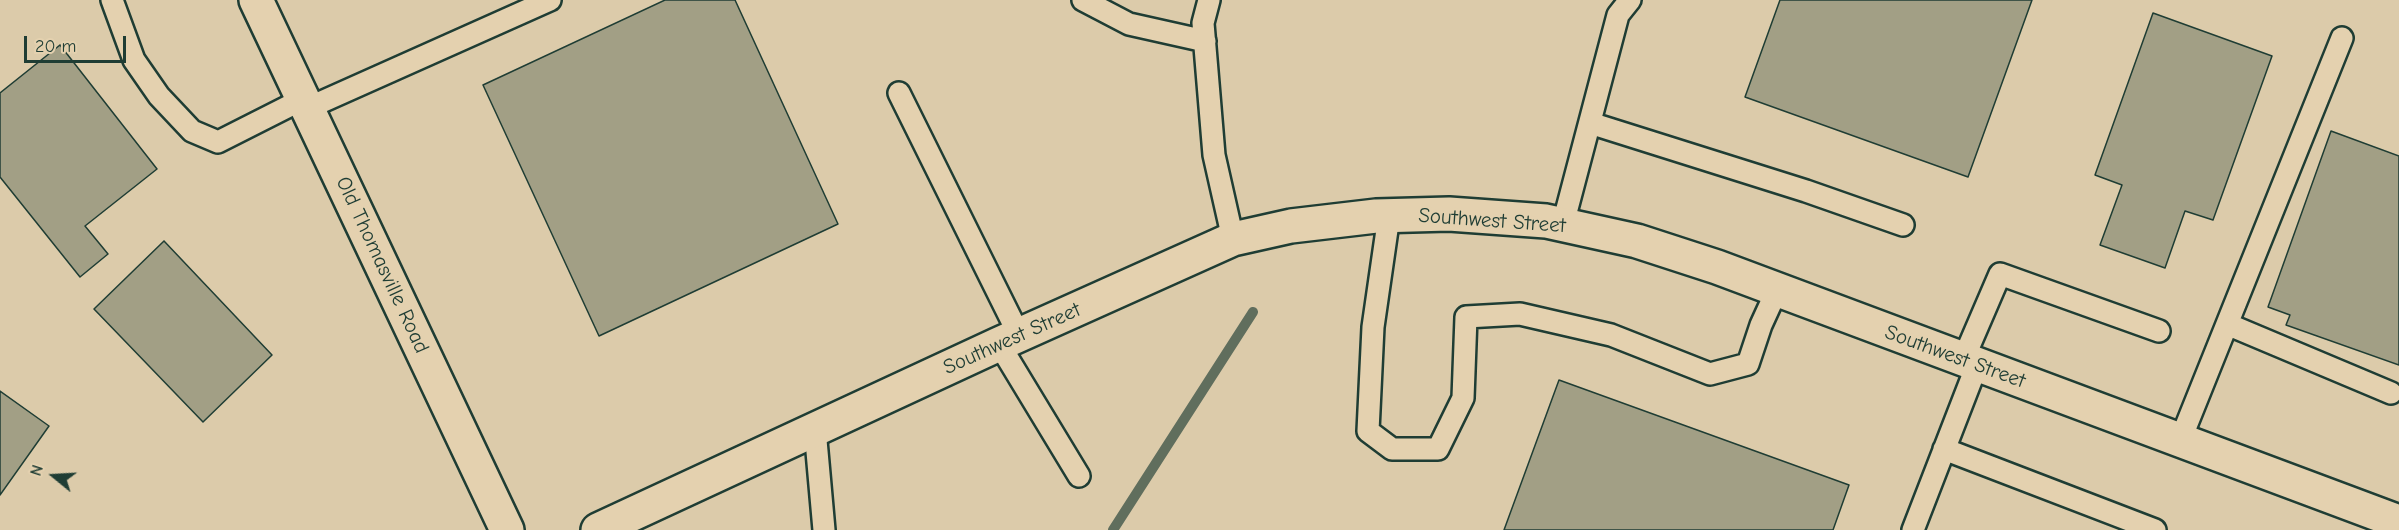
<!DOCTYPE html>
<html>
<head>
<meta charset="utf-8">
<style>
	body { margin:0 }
	#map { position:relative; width:2399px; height:530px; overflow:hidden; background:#dccbaa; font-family:"Comic Neue",sans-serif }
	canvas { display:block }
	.north { position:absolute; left:24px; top:446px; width:60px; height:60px; -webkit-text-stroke:4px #e4d1af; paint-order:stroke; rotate:288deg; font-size:16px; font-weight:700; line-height:24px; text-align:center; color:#1f3d34 }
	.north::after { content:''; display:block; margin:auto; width:21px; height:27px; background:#1f3d34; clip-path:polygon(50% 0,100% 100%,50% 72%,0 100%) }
	.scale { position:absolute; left:24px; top:36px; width:102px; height:27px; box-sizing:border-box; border:3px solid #1f3d34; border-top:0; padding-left:8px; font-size:18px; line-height:21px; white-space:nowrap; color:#1f3d34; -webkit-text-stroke:4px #e4d1af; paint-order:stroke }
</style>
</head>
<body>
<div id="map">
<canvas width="2399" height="530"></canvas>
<div class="north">N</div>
<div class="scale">20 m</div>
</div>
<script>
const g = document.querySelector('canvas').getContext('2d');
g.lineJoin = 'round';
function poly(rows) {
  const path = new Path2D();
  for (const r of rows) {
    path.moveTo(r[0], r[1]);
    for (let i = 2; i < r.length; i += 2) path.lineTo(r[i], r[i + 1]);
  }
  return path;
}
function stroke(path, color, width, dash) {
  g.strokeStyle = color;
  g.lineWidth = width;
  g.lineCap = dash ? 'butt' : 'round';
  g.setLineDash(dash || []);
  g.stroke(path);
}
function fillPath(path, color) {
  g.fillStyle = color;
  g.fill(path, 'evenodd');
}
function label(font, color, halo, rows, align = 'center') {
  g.font = font + ' "Comic Neue",sans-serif';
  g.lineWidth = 6;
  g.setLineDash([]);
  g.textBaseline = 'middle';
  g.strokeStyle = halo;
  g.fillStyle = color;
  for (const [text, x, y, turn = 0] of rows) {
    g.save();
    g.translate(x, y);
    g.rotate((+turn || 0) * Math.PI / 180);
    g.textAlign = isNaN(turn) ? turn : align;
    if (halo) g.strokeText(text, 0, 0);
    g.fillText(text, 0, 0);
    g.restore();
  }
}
const stream = poly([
	[1113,530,1253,312]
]);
const building = poly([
	[665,0,735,0,838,224,599,336,483,85,665,0],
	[1780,0,2032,0,1968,177,1745,97,1780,0],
	[2153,13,2272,56,2213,220,2185,211,2165,268,2100,245,2122,185,2095,175,2153,13],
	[60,45,157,169,85,226,108,254,80,277,0,177,0,93,60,45],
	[2331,131,2399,156,2399,365,2286,325,2290,315,2268,307,2331,131],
	[164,241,272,355,203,422,94,309,164,241],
	[1559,380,1849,485,1833,530,1504,530,1559,380],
	[0,391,49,426,0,495,0,391]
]);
const lane = poly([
	[112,0,134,60,159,96,192,131,218,142,303,99],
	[1083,0,1129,24,1205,41],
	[1209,0,1203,23,1214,155,1233,239],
	[899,93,1019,335],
	[308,108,550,0],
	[1590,123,1806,191,1903,225],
	[1389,216,1373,327,1368,431,1392,449,1438,449,1463,398,1466,317,1520,314,1611,335,1710,374,1748,364,1761,325,1777,290],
	[1563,224,1618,15,1630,0],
	[2227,324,2391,393],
	[999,344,1079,476],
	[1963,360,2000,274,2159,331],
	[815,429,824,530],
	[2180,441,2342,38],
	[1944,449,2155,530],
	[1913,530,1977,365]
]);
const street = poly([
	[598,530,999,344,1233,239,1291,226,1376,216,1449,214,1546,221,1637,241,1717,267,2399,522]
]);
const secondary = poly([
	[256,0,507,530]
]);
const streetNames = [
	["Southwest Street",1492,221,4],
	["Old Thomasville Road",382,265,65],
	["Southwest Street",1012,339,-24],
	["Southwest Street",1955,357,20]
];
stroke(stream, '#606e5d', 10);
fillPath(building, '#a29f85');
stroke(building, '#1f3d34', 1.5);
stroke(lane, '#1f3d34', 26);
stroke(street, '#1f3d34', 38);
stroke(secondary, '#1f3d34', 38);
stroke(lane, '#e4d1af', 21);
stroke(street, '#e4d1af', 33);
stroke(secondary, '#e4d1af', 33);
label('21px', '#1f3d34', '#e4d1af', streetNames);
</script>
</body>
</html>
